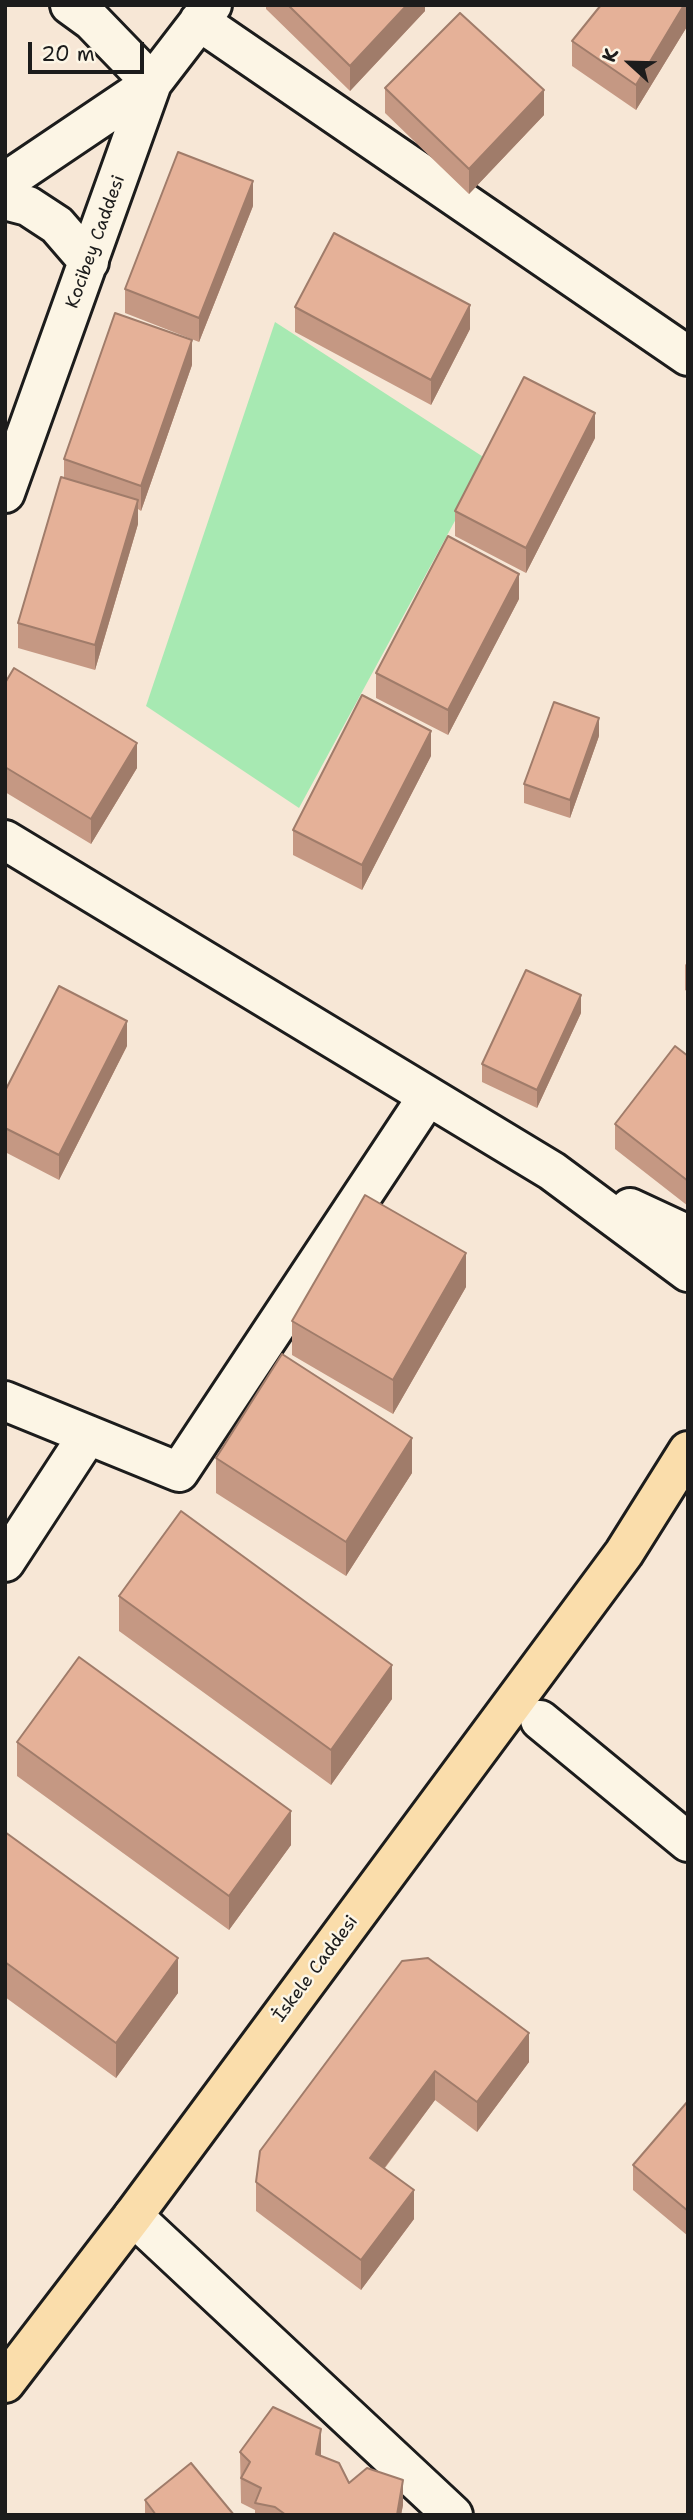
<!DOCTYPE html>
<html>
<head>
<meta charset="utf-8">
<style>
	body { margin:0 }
	#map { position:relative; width:693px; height:2520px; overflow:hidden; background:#f7e7d6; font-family:"Shantell Sans",sans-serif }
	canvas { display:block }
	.frame { position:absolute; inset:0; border:7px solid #1c1c1c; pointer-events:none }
	.north { position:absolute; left:595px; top:28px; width:70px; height:70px; -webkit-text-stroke:5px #fcf5e5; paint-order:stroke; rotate:292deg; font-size:19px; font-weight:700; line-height:28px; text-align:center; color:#1c1c1c }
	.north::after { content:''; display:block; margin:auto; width:24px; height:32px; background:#1c1c1c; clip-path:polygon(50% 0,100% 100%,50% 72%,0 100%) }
	.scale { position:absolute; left:28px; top:42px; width:116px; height:32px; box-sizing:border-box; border:4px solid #1c1c1c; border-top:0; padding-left:9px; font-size:21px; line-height:24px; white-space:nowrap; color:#1c1c1c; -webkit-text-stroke:5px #fcf5e5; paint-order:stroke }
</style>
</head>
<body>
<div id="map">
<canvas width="693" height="2520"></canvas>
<div class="frame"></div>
<div class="north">K</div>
<div class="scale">20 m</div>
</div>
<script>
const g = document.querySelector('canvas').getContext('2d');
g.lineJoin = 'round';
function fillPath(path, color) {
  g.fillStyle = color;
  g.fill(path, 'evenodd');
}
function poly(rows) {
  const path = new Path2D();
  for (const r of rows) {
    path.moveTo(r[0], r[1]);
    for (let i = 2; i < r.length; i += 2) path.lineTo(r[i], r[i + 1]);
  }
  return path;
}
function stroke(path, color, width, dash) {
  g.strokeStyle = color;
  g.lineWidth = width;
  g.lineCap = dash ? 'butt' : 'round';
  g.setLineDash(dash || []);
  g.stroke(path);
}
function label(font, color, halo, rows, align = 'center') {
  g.font = font + ' "Shantell Sans",sans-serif';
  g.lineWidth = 5;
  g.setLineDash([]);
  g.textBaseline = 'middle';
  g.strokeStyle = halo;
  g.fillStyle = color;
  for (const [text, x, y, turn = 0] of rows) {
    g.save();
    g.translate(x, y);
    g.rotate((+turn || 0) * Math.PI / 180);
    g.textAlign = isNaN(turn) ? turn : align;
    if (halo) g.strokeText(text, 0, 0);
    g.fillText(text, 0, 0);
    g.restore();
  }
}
const green = poly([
	[275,322,488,460,299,808,146,706]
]);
const minor = poly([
	[199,21,688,356],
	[5,182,152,83,92,21,70,5],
	[5,200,28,206,57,225,89,262],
	[5,493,152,83,212,5],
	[5,840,552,1171,688,1272],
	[630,1208,688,1235],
	[5,1401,179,1472,428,1096],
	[5,1562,88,1435],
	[540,1720,688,1842],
	[133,2216,453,2515]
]);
const major = poly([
	[5,2383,133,2216,624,1553,688,1451]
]);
const wall = poly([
	[266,5,425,5,425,11,350,91,266,9],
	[688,5,688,25,636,110,572,66,572,41],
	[385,88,544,115,469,194,385,113],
	[253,206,199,342,125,313,125,289],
	[295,307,470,329,431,405,295,332],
	[192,365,141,511,138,509,138,524,95,670,18,648,18,623,64,478,64,459],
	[595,438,526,573,455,536,455,511],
	[519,599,448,735,376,698,376,673],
	[5,683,137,768,91,844,5,792],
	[599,736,570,818,524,803,524,784],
	[431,756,362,890,293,855,293,830],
	[688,961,688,992,685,990,685,965],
	[581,1013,537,1108,482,1082,482,1064],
	[127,1046,59,1180,5,1152,5,1091],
	[688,1056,688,1206,615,1149,615,1124],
	[466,1287,393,1414,292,1355,292,1321],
	[216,1458,412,1473,346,1576,216,1493],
	[119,1596,392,1699,331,1785,119,1631],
	[17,1742,291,1845,229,1930,17,1776],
	[5,1832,178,1993,116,2078,5,1997],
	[402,1961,529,2062,477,2132,435,2100,385,2168,414,2219,361,2290,256,2211,256,2182],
	[688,2101,688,2236,633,2190,633,2165],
	[240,2452,321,2454,321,2456,349,2483,403,2505,401,2515,255,2515,255,2510,241,2503],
	[145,2500,234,2515,145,2515]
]);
const shadedWall = poly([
	[407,5,425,5,425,11,350,91,350,66],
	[684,5,688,5,688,25,636,110,636,85],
	[544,90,544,115,469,194,469,169],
	[253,181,253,206,199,342,199,318],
	[470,305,470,329,431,405,431,380],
	[192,340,192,365,141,511,141,486],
	[595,413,595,438,526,573,526,548],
	[138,500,138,524,95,670,95,645],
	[519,574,519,599,448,735,448,710],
	[599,718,599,736,570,818,570,800],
	[431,731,431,756,362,890,362,865],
	[137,743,137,768,91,844,91,819],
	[581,995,581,1013,537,1108,537,1090],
	[127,1021,127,1046,59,1180,59,1155],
	[466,1253,466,1287,393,1414,393,1380],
	[412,1438,412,1473,346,1576,346,1542],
	[392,1665,392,1699,331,1785,331,1750],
	[291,1811,291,1845,229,1930,229,1896],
	[178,1958,178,1993,116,2078,116,2043],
	[529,2033,529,2062,477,2132,477,2102],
	[435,2071,435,2100,370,2187,370,2158],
	[414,2190,414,2219,361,2290,361,2260],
	[321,2429,321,2454,316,2479,316,2454],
	[403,2480,403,2505,401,2515,397,2515]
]);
const building = poly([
	[288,5,407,5,350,66,288,5],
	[601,5,684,5,636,85,572,41,601,5],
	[460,13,544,90,469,169,385,88,460,13],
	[178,152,253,181,199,318,125,289,178,152],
	[334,233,470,305,431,380,295,307,334,233],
	[115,313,192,340,141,486,64,459,115,313],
	[524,377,595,413,526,548,455,511,524,377],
	[61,477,138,500,95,645,18,623,61,477],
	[448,536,519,574,448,710,376,673,448,536],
	[14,668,137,743,91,819,5,767,5,683,14,668],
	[362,695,431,731,362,865,293,830,362,695],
	[554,702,599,718,570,800,524,784,554,702],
	[526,970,581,995,537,1090,482,1064,526,970],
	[59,986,127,1021,59,1155,5,1128,5,1091,59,986],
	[675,1046,688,1056,688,1181,615,1124,675,1046],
	[365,1195,466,1253,393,1380,292,1321,365,1195],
	[282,1354,412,1438,346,1542,216,1458,282,1354],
	[181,1511,392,1665,331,1750,119,1596,181,1511],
	[79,1657,291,1811,229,1896,17,1742,79,1657],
	[5,1832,178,1958,116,2043,5,1962,5,1832],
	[428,1958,529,2033,477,2102,435,2071,370,2158,414,2190,361,2260,256,2182,260,2151,402,1961,428,1958],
	[688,2101,688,2211,633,2165,688,2101],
	[273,2407,321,2429,316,2454,339,2463,349,2483,367,2468,403,2480,397,2515,286,2515,275,2507,255,2503,261,2488,241,2478,250,2462,240,2452,273,2407],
	[191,2463,234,2515,156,2515,145,2500,191,2463]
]);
const streetNames = [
	["Kocibey Caddesi",96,242,-70],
	["İskele Caddesi",316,1969,-53]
];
fillPath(green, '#a7e9b2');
stroke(minor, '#1c1c1c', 44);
stroke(major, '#1c1c1c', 44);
stroke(minor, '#fcf5e5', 38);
stroke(major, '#faddab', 38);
fillPath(wall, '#c59883');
fillPath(shadedWall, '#a07c6a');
fillPath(building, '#e5b198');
stroke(building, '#a07c6a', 2);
label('18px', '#1c1c1c', '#fcf5e5', streetNames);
</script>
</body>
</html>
